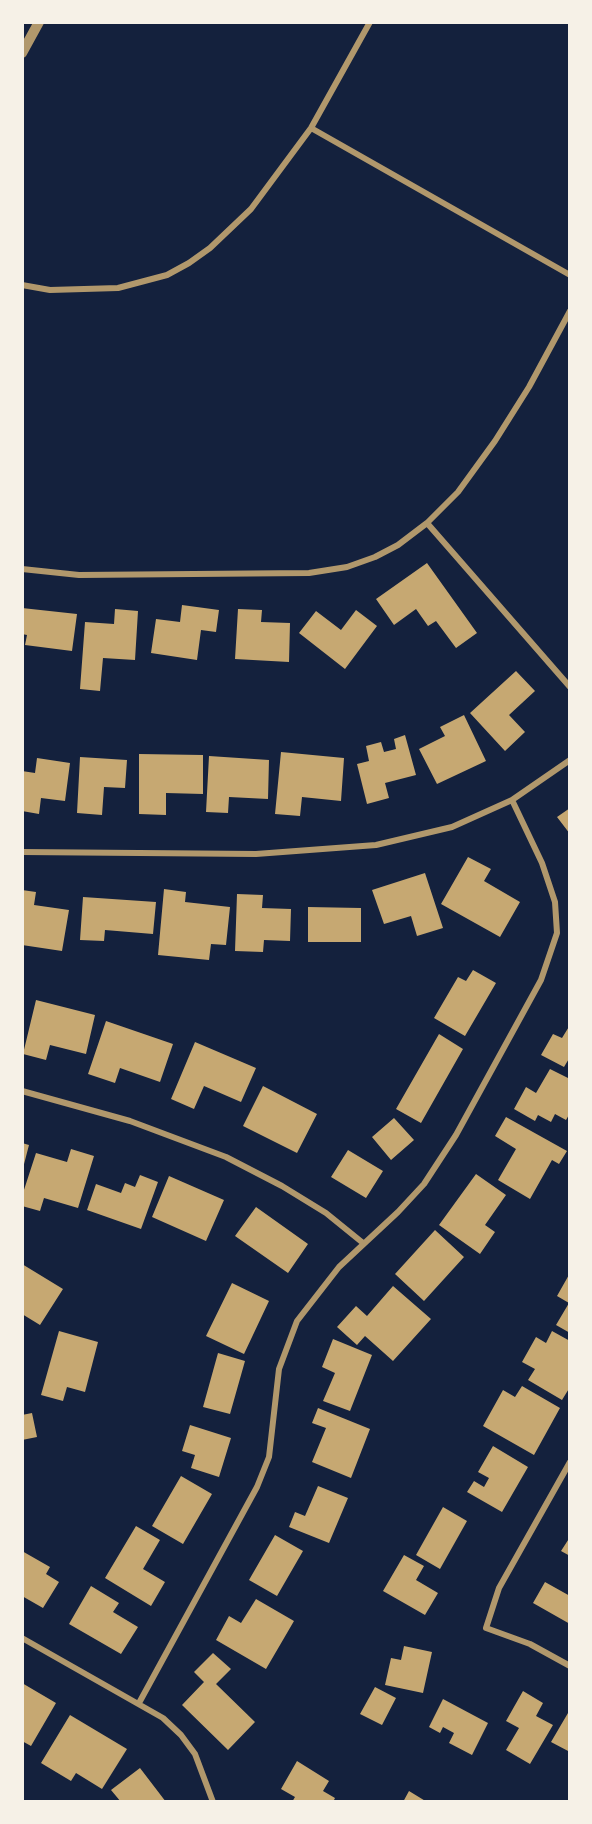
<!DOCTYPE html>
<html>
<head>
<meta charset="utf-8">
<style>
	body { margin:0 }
	#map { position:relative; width:592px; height:1824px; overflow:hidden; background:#14213d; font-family:Figtree,sans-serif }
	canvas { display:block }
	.frame { position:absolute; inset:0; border:24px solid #f6f1e7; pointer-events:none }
</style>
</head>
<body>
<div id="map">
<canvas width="592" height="1824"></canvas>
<div class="frame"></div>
</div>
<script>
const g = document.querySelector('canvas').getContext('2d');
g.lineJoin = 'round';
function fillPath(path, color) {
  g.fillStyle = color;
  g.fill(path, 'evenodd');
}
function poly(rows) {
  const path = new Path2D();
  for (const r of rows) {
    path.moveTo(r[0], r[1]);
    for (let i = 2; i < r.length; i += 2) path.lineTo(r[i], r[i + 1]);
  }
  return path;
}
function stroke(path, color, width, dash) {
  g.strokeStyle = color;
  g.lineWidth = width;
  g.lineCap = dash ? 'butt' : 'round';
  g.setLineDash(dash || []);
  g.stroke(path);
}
const building = poly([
	[427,563,477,633,456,648,436,621,428,626,416,609,394,625,376,599],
	[182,605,219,610,216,632,201,630,197,660,151,653,156,619,180,622],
	[22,608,77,614,72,651,25,645,27,635,22,634],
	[115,609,138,611,135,660,103,658,100,691,80,689,85,622,114,624],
	[238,609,262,610,261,622,290,623,289,662,235,659],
	[356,610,377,626,345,669,299,633,316,611,341,630],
	[516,671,535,691,509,715,525,732,505,751,470,713],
	[464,715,486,761,437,784,419,749,445,736,440,727],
	[405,735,416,775,385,783,389,798,367,804,357,764,369,761,366,746,381,742,384,752,396,749,394,739],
	[281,752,344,758,341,801,302,797,300,816,275,814],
	[139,754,203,755,203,794,166,793,166,815,139,814],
	[209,756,269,760,268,799,229,797,228,813,206,812],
	[80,757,127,760,125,788,104,787,102,815,77,813],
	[37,758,70,763,65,801,41,798,39,814,22,811,22,771,35,773],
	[570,808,570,834,557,817],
	[468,857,491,869,484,881,520,902,500,937,441,904],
	[425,873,443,928,417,936,411,916,384,924,372,890],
	[164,889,186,892,185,902,230,907,226,945,211,944,209,960,158,955],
	[22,890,36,892,34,905,69,910,62,951,22,945],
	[237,894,263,895,262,908,291,909,290,941,264,940,263,952,235,951],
	[83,897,156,902,153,934,105,930,104,941,80,940],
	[308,907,361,908,361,942,308,942],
	[473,970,496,983,465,1036,434,1018,458,977,466,981],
	[36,1000,95,1015,86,1054,50,1045,46,1060,23,1054],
	[106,1021,173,1044,160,1082,120,1068,115,1083,88,1074],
	[570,1025,570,1057,564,1067,541,1055,553,1034,562,1038],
	[439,1034,463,1049,421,1123,396,1109],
	[195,1042,256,1068,241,1102,204,1086,194,1109,171,1099],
	[550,1069,570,1079,570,1113,566,1120,555,1114,551,1122,538,1115,535,1121,514,1109,526,1087,536,1093],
	[263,1086,317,1114,297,1153,243,1126],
	[506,1117,567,1151,559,1164,552,1160,530,1199,498,1180,516,1149,495,1136],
	[394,1118,414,1140,391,1160,372,1137],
	[22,1143,29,1145,23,1168,22,1168],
	[71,1149,94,1156,78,1208,44,1198,40,1211,22,1206,22,1196,36,1153,67,1162],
	[348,1150,383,1171,366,1198,331,1177],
	[476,1174,506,1195,485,1225,495,1232,480,1254,439,1225],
	[140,1175,158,1182,141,1229,87,1210,96,1184,121,1193,125,1183,135,1187],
	[169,1176,224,1200,206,1241,152,1217],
	[256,1207,308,1244,288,1273,235,1236],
	[435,1230,464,1257,424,1301,395,1274],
	[22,1264,63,1289,40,1325,22,1314],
	[570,1273,570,1333,556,1325,569,1303,557,1296],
	[232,1283,269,1301,244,1354,206,1336],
	[393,1286,431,1319,393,1361,365,1336,357,1345,337,1327,356,1306,367,1316],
	[59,1331,98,1342,85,1392,67,1387,63,1401,41,1395],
	[552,1331,570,1341,570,1387,562,1400,528,1380,535,1369,522,1362,536,1337,546,1343],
	[333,1339,372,1355,350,1411,323,1401,335,1373,322,1367],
	[218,1353,245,1361,230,1414,203,1407],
	[522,1386,560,1408,534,1455,483,1426,503,1390,515,1397],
	[318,1408,370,1429,351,1478,312,1462,326,1428,312,1423],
	[32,1413,37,1437,22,1440,22,1415],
	[190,1425,231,1438,219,1477,191,1468,195,1455,182,1451],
	[493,1446,528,1467,502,1512,467,1492,474,1481,484,1487,489,1478,478,1472],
	[181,1476,212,1494,183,1544,152,1526],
	[318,1486,348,1498,329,1543,289,1527,295,1512,305,1516],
	[443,1507,467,1521,440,1569,416,1555],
	[136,1526,160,1540,143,1569,165,1582,151,1606,105,1578],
	[275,1535,303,1551,277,1596,249,1580],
	[570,1537,570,1556,561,1551],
	[22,1551,50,1567,46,1574,59,1582,43,1608,22,1596],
	[404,1555,424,1566,416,1580,438,1593,425,1615,383,1591],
	[545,1582,570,1596,570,1624,533,1603],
	[91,1586,119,1603,113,1612,138,1627,121,1654,69,1624],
	[256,1599,294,1621,266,1669,216,1640,229,1616,241,1623],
	[404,1646,432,1652,423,1693,385,1685,391,1658,401,1660],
	[213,1653,231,1669,216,1684,255,1722,228,1750,182,1705,204,1682,194,1672],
	[22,1683,56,1703,31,1746,22,1741],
	[375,1687,396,1698,382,1725,360,1714],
	[523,1691,543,1703,536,1716,553,1725,530,1764,506,1750,519,1728,506,1721],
	[443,1699,488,1723,472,1755,449,1743,454,1733,443,1727,440,1733,429,1727],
	[568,1713,570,1714,570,1752,551,1742],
	[70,1715,127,1749,102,1789,76,1773,71,1781,41,1763],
	[297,1761,329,1781,323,1791,335,1798,333,1802,292,1802,295,1797,281,1789],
	[140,1768,166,1802,121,1802,111,1790],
	[409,1791,427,1802,403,1802]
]);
const minor = poly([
	[311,128,570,275],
	[22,285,50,290,118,288,167,275,189,263,210,248,251,209,311,128,370,22],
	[427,523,570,687],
	[22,569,79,575,309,573,347,567,375,557,398,545,427,523,458,492,495,441,529,387,570,311],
	[22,852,256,854,376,845,452,827,512,800,570,760],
	[22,1091,130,1121,226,1157,282,1186,326,1213,363,1243],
	[570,1462,499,1588,486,1628,530,1644,570,1666],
	[22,1638,163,1718,181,1735,195,1754,213,1802],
	[139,1703,257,1487,269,1457,279,1369,297,1321,339,1267,398,1212,424,1184,456,1135,541,980,557,933,555,902,542,863,512,800]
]);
const tertiary = poly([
	[22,53,39,22]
]);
fillPath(building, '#c6a872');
stroke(minor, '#b1986c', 6);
stroke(tertiary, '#b1986c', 10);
</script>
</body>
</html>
